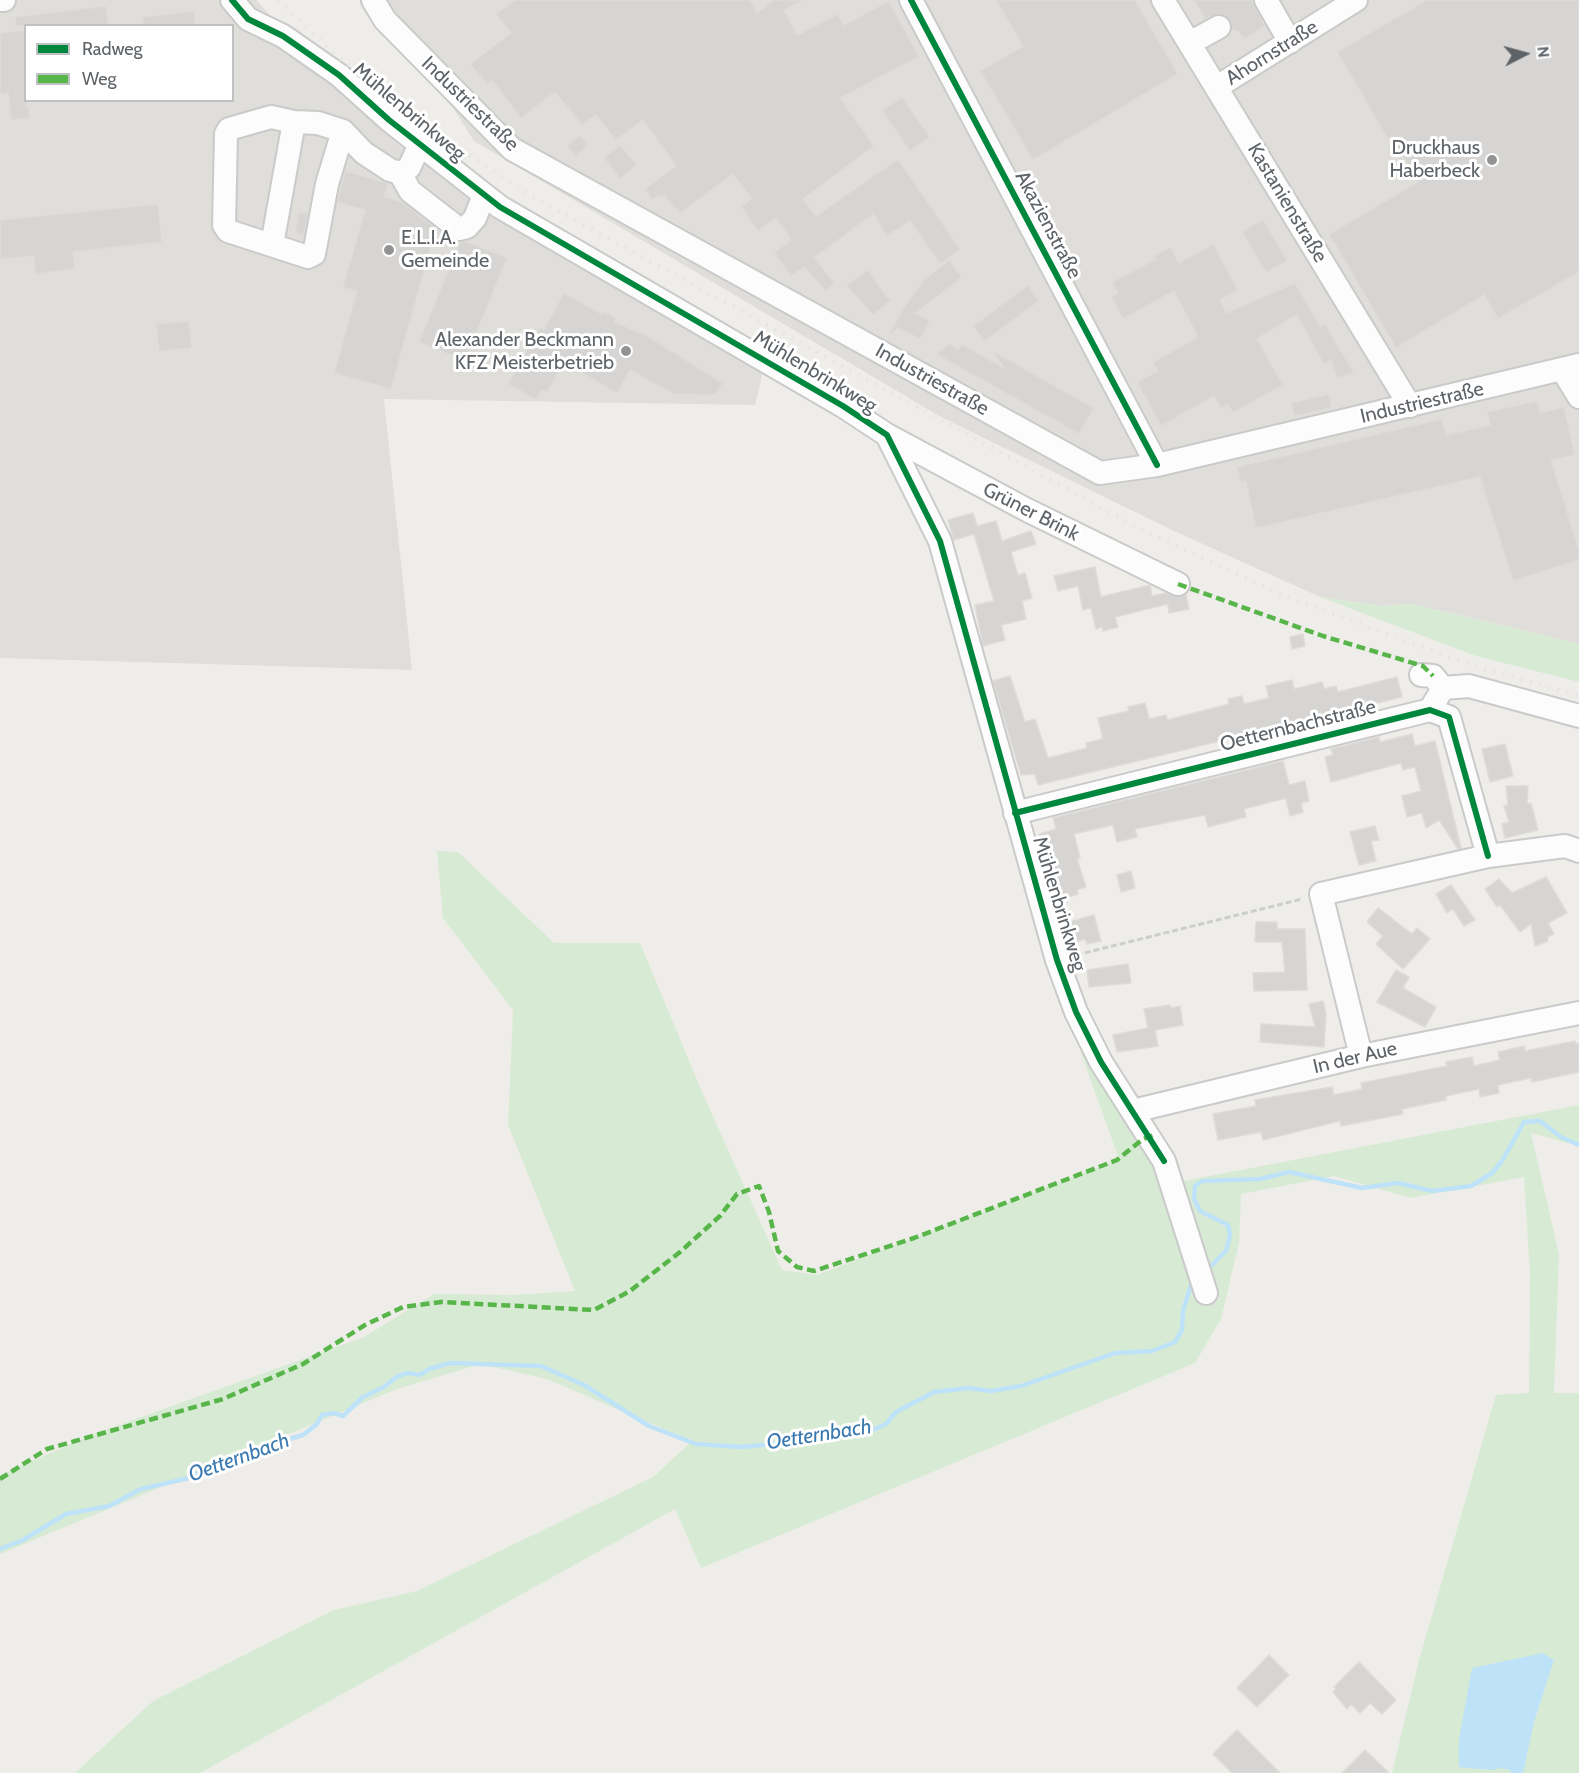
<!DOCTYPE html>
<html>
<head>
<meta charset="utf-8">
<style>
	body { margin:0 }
	#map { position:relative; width:1579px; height:1773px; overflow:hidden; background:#efede9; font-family:Cabin,sans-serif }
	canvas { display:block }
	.legend { position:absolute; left:24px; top:24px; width:210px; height:78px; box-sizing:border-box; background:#fff; border:2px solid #bfc1c3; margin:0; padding:8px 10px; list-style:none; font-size:18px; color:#5e6368 }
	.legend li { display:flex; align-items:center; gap:12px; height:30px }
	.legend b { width:30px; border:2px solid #bfc1c3 }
	.north { position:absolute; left:1495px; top:24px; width:60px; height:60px; -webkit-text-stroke:4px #fff; paint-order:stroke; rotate:84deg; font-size:16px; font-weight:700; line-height:24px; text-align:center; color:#5e6368 }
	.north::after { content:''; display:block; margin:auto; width:21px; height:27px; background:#5e6368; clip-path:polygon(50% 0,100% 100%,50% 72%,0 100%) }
</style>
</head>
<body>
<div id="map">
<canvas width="1579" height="1773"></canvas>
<ul class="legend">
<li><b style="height:8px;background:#00873e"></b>Radweg</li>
<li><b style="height:8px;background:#58b549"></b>Weg</li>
</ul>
<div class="north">N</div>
</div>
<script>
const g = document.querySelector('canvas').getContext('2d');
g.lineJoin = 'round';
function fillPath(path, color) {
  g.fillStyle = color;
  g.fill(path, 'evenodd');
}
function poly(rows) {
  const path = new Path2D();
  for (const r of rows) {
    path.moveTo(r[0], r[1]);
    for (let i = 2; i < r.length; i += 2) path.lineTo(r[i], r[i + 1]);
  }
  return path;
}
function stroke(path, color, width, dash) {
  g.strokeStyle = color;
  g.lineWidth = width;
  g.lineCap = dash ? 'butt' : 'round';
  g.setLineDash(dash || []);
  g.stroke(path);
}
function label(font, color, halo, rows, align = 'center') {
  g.font = font + ' Cabin,sans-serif';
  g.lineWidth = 6;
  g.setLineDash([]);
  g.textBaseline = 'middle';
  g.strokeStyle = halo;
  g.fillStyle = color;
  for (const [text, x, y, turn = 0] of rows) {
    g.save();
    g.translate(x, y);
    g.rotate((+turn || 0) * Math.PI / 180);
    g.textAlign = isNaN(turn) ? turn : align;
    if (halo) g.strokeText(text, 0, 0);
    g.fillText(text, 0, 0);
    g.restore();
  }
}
const industrial = poly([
	[0,0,256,0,314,62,474,185,765,364,755,405,384,399,412,670,0,658],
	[26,26,232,26,232,100,26,100],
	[384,0,1579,0,1579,644,1412,604,1381,606,1320,597,1172,530,941,417,474,141]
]);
const green = poly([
	[1320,597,1381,606,1412,604,1579,644,1579,682,1476,656],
	[437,851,458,852,554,943,640,943,702,1092,782,1270,817,1275,1119,1159,1080,1050,1094,1057,1142,1141,1184,1181,1579,1105,1579,1146,1531,1133,1559,1254,1554,1393,1579,1393,1579,1773,1392,1773,1419,1660,1496,1395,1529,1393,1530,1273,1524,1177,1411,1198,1334,1176,1241,1194,1239,1243,1221,1319,1195,1363,701,1568,675,1509,200,1773,75,1773,153,1701,334,1610,417,1591,653,1477,692,1441,547,1379,481,1364,397,1389,0,1554,0,1475,94,1434,364,1337,434,1294,513,1295,575,1291,508,1125,513,1010,443,918]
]);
const water = poly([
	[1543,1653,1554,1660,1534,1722,1523,1773,1511,1773,1510,1770,1501,1768,1491,1770,1459,1767,1459,1739,1472,1668]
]);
const stream = poly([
	[1207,1270,1226,1251,1230,1235,1228,1225,1200,1211,1194,1199,1195,1186,1202,1181,1260,1179,1289,1172,1362,1188,1398,1183,1432,1191,1471,1186,1492,1173,1502,1161,1524,1122,1540,1121,1561,1137,1579,1145],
	[0,1549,23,1540,66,1514,109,1506,141,1489,189,1478,223,1459,303,1435,317,1424,322,1415,334,1413,343,1416,363,1397,384,1387,398,1376,408,1373,420,1375,429,1369,450,1363,541,1366,584,1385,649,1426,696,1444,742,1447,773,1444,835,1431,862,1433,875,1429,886,1424,896,1412,934,1392,968,1388,991,1391,1021,1386,1115,1353,1152,1351,1175,1342,1182,1330,1183,1311,1191,1285,1194,1282]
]);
const building = poly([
	[515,0,750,0,757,13,774,0,803,0,784,10,797,35,838,14,844,25,889,1,919,57,840,98,874,146,803,199,816,216,898,159,960,249,940,264,910,221,887,236,873,214,814,258,835,283,826,291,804,267,791,276,774,253,791,240,776,218,758,231,741,207,752,199,733,174,680,213,664,196,661,198,659,195,652,200,645,189,676,166,643,120,616,140,596,115,582,125,555,92,521,118,492,80,487,84,470,64,511,33,496,14,515,0],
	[996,0,1135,0,1178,74,1033,160,980,71,1023,46,996,0],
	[1194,0,1252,0,1265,26,1244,39,1239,32,1232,30,1231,21,1225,15,1219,14,1205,19,1194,0],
	[1427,0,1579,0,1579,272,1498,319,1484,295,1396,348,1329,234,1418,182,1391,137,1388,139,1337,52,1427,0],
	[106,6,108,26,16,26,15,17,106,6],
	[194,11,196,26,143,26,143,17,194,11],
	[26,30,26,106,28,106,30,118,11,120,8,93,0,94,0,33,26,30],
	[902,97,930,137,910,151,882,111,902,97],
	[580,135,588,145,576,156,567,146,580,135],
	[620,145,637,165,620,179,604,158,620,145],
	[345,171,388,183,384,197,402,202,436,228,391,389,334,373,357,291,343,287,365,210,337,202,345,171],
	[158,204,162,242,73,252,75,269,35,274,34,256,0,259,0,220,158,204],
	[299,212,308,213,304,235,295,233,299,212],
	[1263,219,1287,261,1266,273,1242,232,1263,219],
	[466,241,507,258,465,361,419,342,460,242,466,241],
	[1213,244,1238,290,1220,300,1226,313,1295,283,1321,327,1325,324,1354,373,1337,378,1331,360,1324,365,1297,315,1257,339,1283,385,1233,413,1228,404,1221,408,1214,396,1161,426,1137,382,1158,371,1153,362,1198,337,1174,291,1123,319,1111,297,1118,293,1112,282,1156,259,1154,256,1170,247,1179,263,1213,244],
	[949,260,962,277,916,313,930,321,920,339,898,328,889,335,904,307,923,281,949,260],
	[868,270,887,297,892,300,873,315,846,285,868,270],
	[1028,285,1039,301,985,341,973,326,1028,285],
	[564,293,602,314,604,311,616,318,614,322,644,334,723,383,715,395,673,394,630,370,617,393,564,362,547,393,542,390,536,400,508,384,540,327,544,329,564,293],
	[189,321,192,348,159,351,156,324,189,321],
	[949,344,958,350,962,344,1004,368,991,350,1094,408,1079,434,936,354,949,344],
	[1329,394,1332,408,1294,416,1291,403,1329,394],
	[1537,401,1540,413,1564,407,1575,455,1551,460,1579,550,1579,560,1513,581,1480,477,1256,528,1246,481,1241,482,1237,467,1442,419,1446,435,1490,425,1487,412,1537,401],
	[973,513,977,526,996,521,1002,541,1031,531,1036,544,1011,552,1018,575,1025,573,1032,598,1022,601,1026,619,1001,625,1005,640,983,646,975,605,994,601,974,534,954,540,948,520,973,513],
	[1095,567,1101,597,1150,585,1152,596,1166,593,1178,597,1186,595,1189,609,1169,613,1168,604,1115,617,1118,627,1103,631,1102,627,1096,629,1091,608,1083,610,1078,586,1058,591,1054,576,1095,567],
	[1303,634,1305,646,1292,649,1290,637,1303,634],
	[1010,676,1025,722,1035,719,1048,758,1087,748,1086,743,1103,739,1098,718,1129,711,1128,707,1145,703,1149,719,1166,715,1167,720,1229,704,1228,699,1242,696,1244,704,1269,698,1266,686,1292,680,1294,689,1322,682,1324,689,1336,686,1338,692,1397,677,1402,697,1038,785,1035,774,1021,775,993,681,1010,676],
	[1412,734,1415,746,1435,741,1461,848,1458,849,1439,820,1426,828,1422,813,1407,817,1402,796,1421,791,1415,767,1403,770,1401,763,1331,782,1325,757,1333,755,1331,749,1379,737,1380,742,1412,734],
	[1505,744,1513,776,1490,782,1482,749,1505,744],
	[1283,761,1289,785,1305,781,1309,801,1301,803,1303,812,1290,816,1286,799,1282,799,1244,809,1246,817,1208,827,1205,815,1135,829,1137,837,1117,842,1113,825,1074,834,1080,858,1077,859,1086,887,1077,890,1078,894,1059,900,1039,834,1056,829,1053,818,1283,761],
	[1506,786,1528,786,1527,804,1531,803,1538,830,1505,838,1502,824,1509,822,1504,806,1508,805,1506,786],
	[1375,826,1379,840,1371,841,1376,861,1359,865,1350,832,1375,826],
	[1131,871,1135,888,1121,892,1117,875,1131,871],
	[1546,877,1567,913,1548,923,1554,934,1547,937,1548,941,1535,946,1531,924,1520,932,1500,905,1497,907,1485,889,1499,879,1512,893,1546,877],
	[1451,885,1475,920,1464,926,1453,909,1447,913,1436,894,1451,885],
	[1378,908,1412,934,1417,928,1430,939,1403,969,1376,944,1383,936,1367,922,1378,908],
	[1094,915,1101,941,1087,944,1085,939,1077,942,1076,938,1070,940,1065,923,1094,915],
	[1256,922,1277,922,1277,929,1305,929,1307,990,1254,991,1253,973,1285,972,1282,942,1255,942,1256,922],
	[1128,964,1131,983,1089,987,1087,970,1128,964],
	[1396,970,1409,977,1403,988,1436,1007,1425,1027,1377,1002,1396,970],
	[1323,1001,1326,1014,1324,1047,1260,1042,1261,1024,1315,1027,1309,1004,1323,1001],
	[1170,1005,1171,1008,1180,1006,1183,1025,1155,1030,1158,1046,1117,1052,1113,1035,1148,1028,1144,1009,1170,1005],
	[1575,1041,1576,1044,1579,1044,1579,1072,1532,1082,1531,1078,1498,1085,1499,1093,1480,1097,1479,1089,1446,1096,1446,1100,1402,1109,1403,1114,1341,1126,1340,1121,1263,1140,1261,1132,1218,1140,1213,1114,1256,1106,1255,1100,1332,1087,1334,1095,1362,1089,1361,1083,1447,1066,1446,1062,1472,1057,1474,1066,1500,1060,1498,1052,1524,1046,1525,1051,1575,1041],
	[1269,1655,1289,1675,1257,1707,1237,1688,1269,1655],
	[1359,1662,1396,1700,1382,1714,1370,1703,1360,1713,1351,1704,1347,1709,1333,1692,1336,1689,1334,1687,1359,1662],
	[1237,1730,1280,1773,1232,1773,1213,1754,1237,1730],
	[1365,1750,1389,1773,1342,1773,1365,1750]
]);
const path = poly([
	[1076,955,1302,899]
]);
const minor = poly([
	[0,0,4,0],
	[232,0,248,19,283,36,339,75,389,120,500,207,843,406,887,435,940,541,1057,960,1076,1012,1101,1062,1164,1161,1206,1293],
	[373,0,385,20,512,149,1100,473,1157,465,1579,365],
	[911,0,1157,465],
	[1163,0,1410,406],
	[1266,0,1290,42],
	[1190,43,1219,27],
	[1217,87,1356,0],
	[343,131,327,184,314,254,308,257,228,231,224,225,226,134,229,129,271,117,294,122,318,123,343,131,364,153,390,170,400,173,409,168,420,144],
	[400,173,410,191,459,229,467,227,475,218,484,195],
	[272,245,294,122],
	[1562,369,1579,397],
	[887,435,1027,510,1178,584],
	[1421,675,1433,676,1443,688],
	[1430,710,1443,688,1469,686,1579,716],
	[1015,813,1430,710,1449,717,1488,856],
	[1361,1056,1321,894,1488,856,1565,846,1579,851],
	[1133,1111,1361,1056,1579,1013]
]);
const rail = poly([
	[278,0,338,57,421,122,531,196,1146,532,1283,595,1473,666,1579,696]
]);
const quiet = poly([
	[1178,584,1323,636,1423,666,1433,676],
	[0,1479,47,1449,223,1399,303,1364,365,1325,403,1307,441,1302,594,1310,630,1291,680,1252,720,1216,737,1194,759,1186,769,1212,778,1251,797,1267,814,1271,914,1238,1117,1160,1143,1139,1154,1135]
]);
const cycleway = poly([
	[232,0,248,19,283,36,339,75,389,120,500,207,843,406,887,435,940,541,1057,960,1076,1012,1101,1062,1164,1161],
	[911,0,1157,465],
	[1015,813,1430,710,1449,717,1488,856]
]);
const markers = [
	[1492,160,6,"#919395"],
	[389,250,6,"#919395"],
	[626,351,6,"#919395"]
];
const streetNames = [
	["Ahornstraße",1272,53,-32],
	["Industriestraße",470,104,44],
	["Mühlenbrinkweg",409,112,40],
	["Kastanienstraße",1287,203,59],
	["Akazienstraße",1048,225,62],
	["Mühlenbrinkweg",815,372,31],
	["Industriestraße",932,380,29],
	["Industriestraße",1422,403,-13],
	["Grüner Brink",1031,512,27],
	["Oetternbachstraße",1298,726,-14],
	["Mühlenbrinkweg",1059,904,73],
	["In der Aue",1355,1058,-13]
];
const poiNames = [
	["Druckhaus",1480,148],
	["Haberbeck",1480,171],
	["E.L.I.A.",401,238,"left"],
	["Gemeinde",401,261,"left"],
	["Alexander Beckmann",614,340],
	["KFZ Meisterbetrieb",614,363]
];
const waterNames = [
	["Oetternbach",819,1435,-9],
	["Oetternbach",239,1458,-20]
];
fillPath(industrial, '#e0deda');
fillPath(green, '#d7ebd4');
fillPath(water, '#bee2f8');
stroke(stream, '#bee2f8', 4.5);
fillPath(building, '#d6d5d3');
stroke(building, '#dedcd8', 1.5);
stroke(minor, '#cacaca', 26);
stroke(path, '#cbcfcb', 3, [6, 3]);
stroke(minor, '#fdfcfc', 22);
stroke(rail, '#e3e4e3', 4.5, [1.5, 8]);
stroke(quiet, '#58b549', 4.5, [9, 4.5]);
stroke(cycleway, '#00873e', 6);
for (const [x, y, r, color] of markers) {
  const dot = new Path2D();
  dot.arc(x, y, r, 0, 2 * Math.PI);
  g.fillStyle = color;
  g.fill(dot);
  stroke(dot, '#fff', 2);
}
label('20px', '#5e6368', '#fff', streetNames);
label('20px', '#5e6368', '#fff', poiNames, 'right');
label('italic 21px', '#3b7ab0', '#fff', waterNames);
</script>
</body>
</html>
